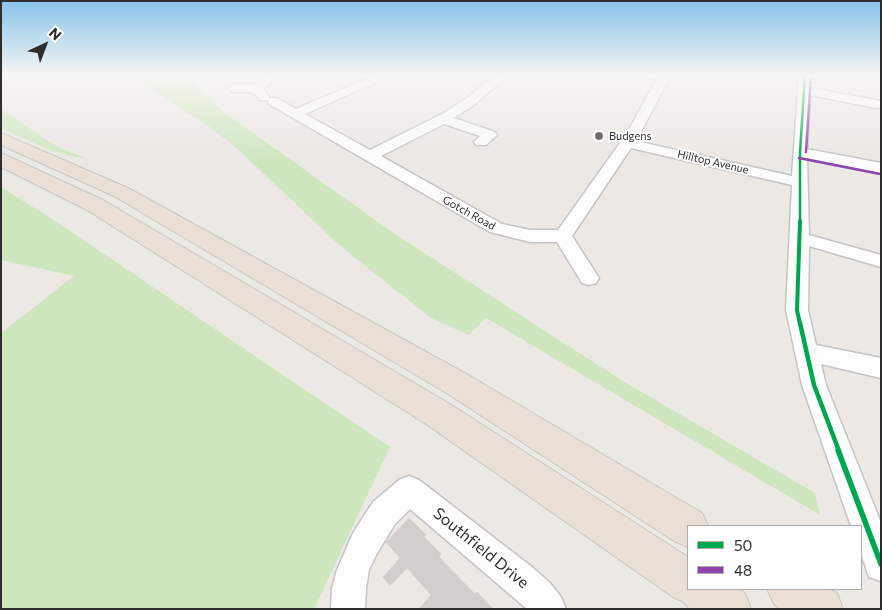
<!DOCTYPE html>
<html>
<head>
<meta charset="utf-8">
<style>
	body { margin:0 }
	#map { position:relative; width:882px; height:610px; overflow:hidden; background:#ece8e4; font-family:Commissioner,sans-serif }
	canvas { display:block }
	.frame { position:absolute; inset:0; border:2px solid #2e2e2e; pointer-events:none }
	.legend { position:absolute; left:687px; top:525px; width:175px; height:65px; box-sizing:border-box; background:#fff; border:1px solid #ababab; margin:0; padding:6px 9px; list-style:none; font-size:15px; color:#2e2e2e }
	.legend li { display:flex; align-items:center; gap:10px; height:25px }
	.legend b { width:25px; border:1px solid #ababab }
	.north { position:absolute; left:20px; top:20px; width:50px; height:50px; -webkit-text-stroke:4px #fff; paint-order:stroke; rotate:43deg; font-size:14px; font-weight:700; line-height:20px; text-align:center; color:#2e2e2e }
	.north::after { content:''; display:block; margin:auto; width:18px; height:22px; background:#2e2e2e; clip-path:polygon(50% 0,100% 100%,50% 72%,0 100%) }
</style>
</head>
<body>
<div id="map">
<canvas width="882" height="610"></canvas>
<div class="frame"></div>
<ul class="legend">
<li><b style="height:6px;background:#00a651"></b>50</li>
<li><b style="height:6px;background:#8e44ad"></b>48</li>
</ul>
<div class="north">N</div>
</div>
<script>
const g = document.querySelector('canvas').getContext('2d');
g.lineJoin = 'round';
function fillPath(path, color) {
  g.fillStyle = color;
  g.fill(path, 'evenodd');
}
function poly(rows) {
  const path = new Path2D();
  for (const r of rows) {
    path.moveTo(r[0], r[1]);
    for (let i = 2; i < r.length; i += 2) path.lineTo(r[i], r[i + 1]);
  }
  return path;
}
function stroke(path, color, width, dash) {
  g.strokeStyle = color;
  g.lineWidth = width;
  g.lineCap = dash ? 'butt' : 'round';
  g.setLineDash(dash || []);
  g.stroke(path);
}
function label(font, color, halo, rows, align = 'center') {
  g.font = font + ' Commissioner,sans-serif';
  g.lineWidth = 4;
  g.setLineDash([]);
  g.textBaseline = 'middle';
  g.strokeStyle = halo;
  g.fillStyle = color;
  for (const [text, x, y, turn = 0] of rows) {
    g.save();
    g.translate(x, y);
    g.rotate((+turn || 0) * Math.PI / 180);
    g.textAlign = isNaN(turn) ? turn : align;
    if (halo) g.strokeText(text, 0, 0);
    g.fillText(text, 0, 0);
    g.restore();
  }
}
const green = poly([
	[129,75,187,75,222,111,392,232,621,380,815,493,820,515,486,318,469,335,431,318,339,245,239,150,207,125],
	[1,109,56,146,89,160,52,151,1,128],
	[1,187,52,219,390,447,314,609,1,609,1,333,74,276,1,260]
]);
const building = poly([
	[409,518,426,535,424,537,441,554,439,557,475,594,477,592,493,609,419,609,431,595,407,568,390,586,383,577,400,558,386,542,409,518]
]);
const minor = poly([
	[265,75,279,75,264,88,269,98,277,98,296,109,376,75,392,75,305,114,370,150,444,113,467,98,495,75,508,75,475,104,454,118,495,132,497,135,486,145,476,145,474,142,480,136,444,124,381,156,502,224,530,230,558,230,627,133,659,75,671,75,636,141,792,176,799,75,811,75,810,88,881,101,881,107,877,108,810,95,807,149,881,163,881,173,807,158,809,235,881,255,881,267,809,246,808,310,816,345,881,358,881,378,821,364,826,385,881,523,881,581,869,577,865,565,861,554,861,526,851,526,802,385,786,310,792,185,631,148,572,236,599,278,596,283,589,285,582,283,557,242,530,242,490,232,269,104,268,100,260,100,253,92,234,92,228,88,234,84,255,84,265,75],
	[409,476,419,480,532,567,550,583,561,597,566,609,527,609,410,509,395,524,376,555,369,570,366,588,365,609,331,609,332,588,337,570,353,533,373,502,399,480,409,476]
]);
const highway = poly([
	[1,133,128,188,470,376,702,513,708,526,688,526,688,547,674,541,448,394,114,196,1,145,1,133],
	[1,153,103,200,450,404,688,557,688,589,738,589,745,593,751,609,690,609,682,601,673,597,426,424,87,210,1,167,1,153],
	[767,589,829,589,837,593,843,609,780,609,774,604,767,589]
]);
const bus1Far3 = poly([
	[800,222,800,152,805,75]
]);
const bus1Far2 = poly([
	[800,221,797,310,800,324]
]);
const bus1Far1 = poly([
	[800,323,814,385,839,451]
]);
const bus1 = poly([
	[838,450,881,564]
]);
const bus2 = poly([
	[806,152,811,75],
	[799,158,880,174]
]);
const markers = [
	[599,136,5,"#706f6e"]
];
const farPoinames = [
	["Budgens",609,136]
];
const farStreetnames = [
	["Hilltop Avenue",713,162,13],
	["Gotch Road",469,213,29]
];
const nearStreetnames = [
	["Southfield Drive",481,548,39]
];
fillPath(green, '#cee6be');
fillPath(building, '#d1cecb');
stroke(building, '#d7d4d0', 1);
stroke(minor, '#c5c4c5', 3);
stroke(highway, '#c6c5c4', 2);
fillPath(minor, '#fcfcfb');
fillPath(highway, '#eadfd6');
stroke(bus1Far3, '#00a651', 2.5);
stroke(bus1Far2, '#00a651', 4);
stroke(bus1Far1, '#00a651', 4.5);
stroke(bus1, '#00a651', 5.5);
stroke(bus2, '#8e44ad', 2.5);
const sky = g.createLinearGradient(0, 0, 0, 160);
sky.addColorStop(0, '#88c2ea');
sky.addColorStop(0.47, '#f6f5f3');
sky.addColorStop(1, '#f6f5f300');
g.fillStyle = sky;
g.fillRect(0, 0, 882, 160);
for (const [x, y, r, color] of markers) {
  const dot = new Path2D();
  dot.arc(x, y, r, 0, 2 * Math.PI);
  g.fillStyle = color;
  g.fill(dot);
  stroke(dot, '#fff', 2);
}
label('11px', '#2e2e2e', '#fff', farPoinames, 'left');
label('11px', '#2e2e2e', '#fff', farStreetnames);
label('16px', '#2e2e2e', '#fff', nearStreetnames);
</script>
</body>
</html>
